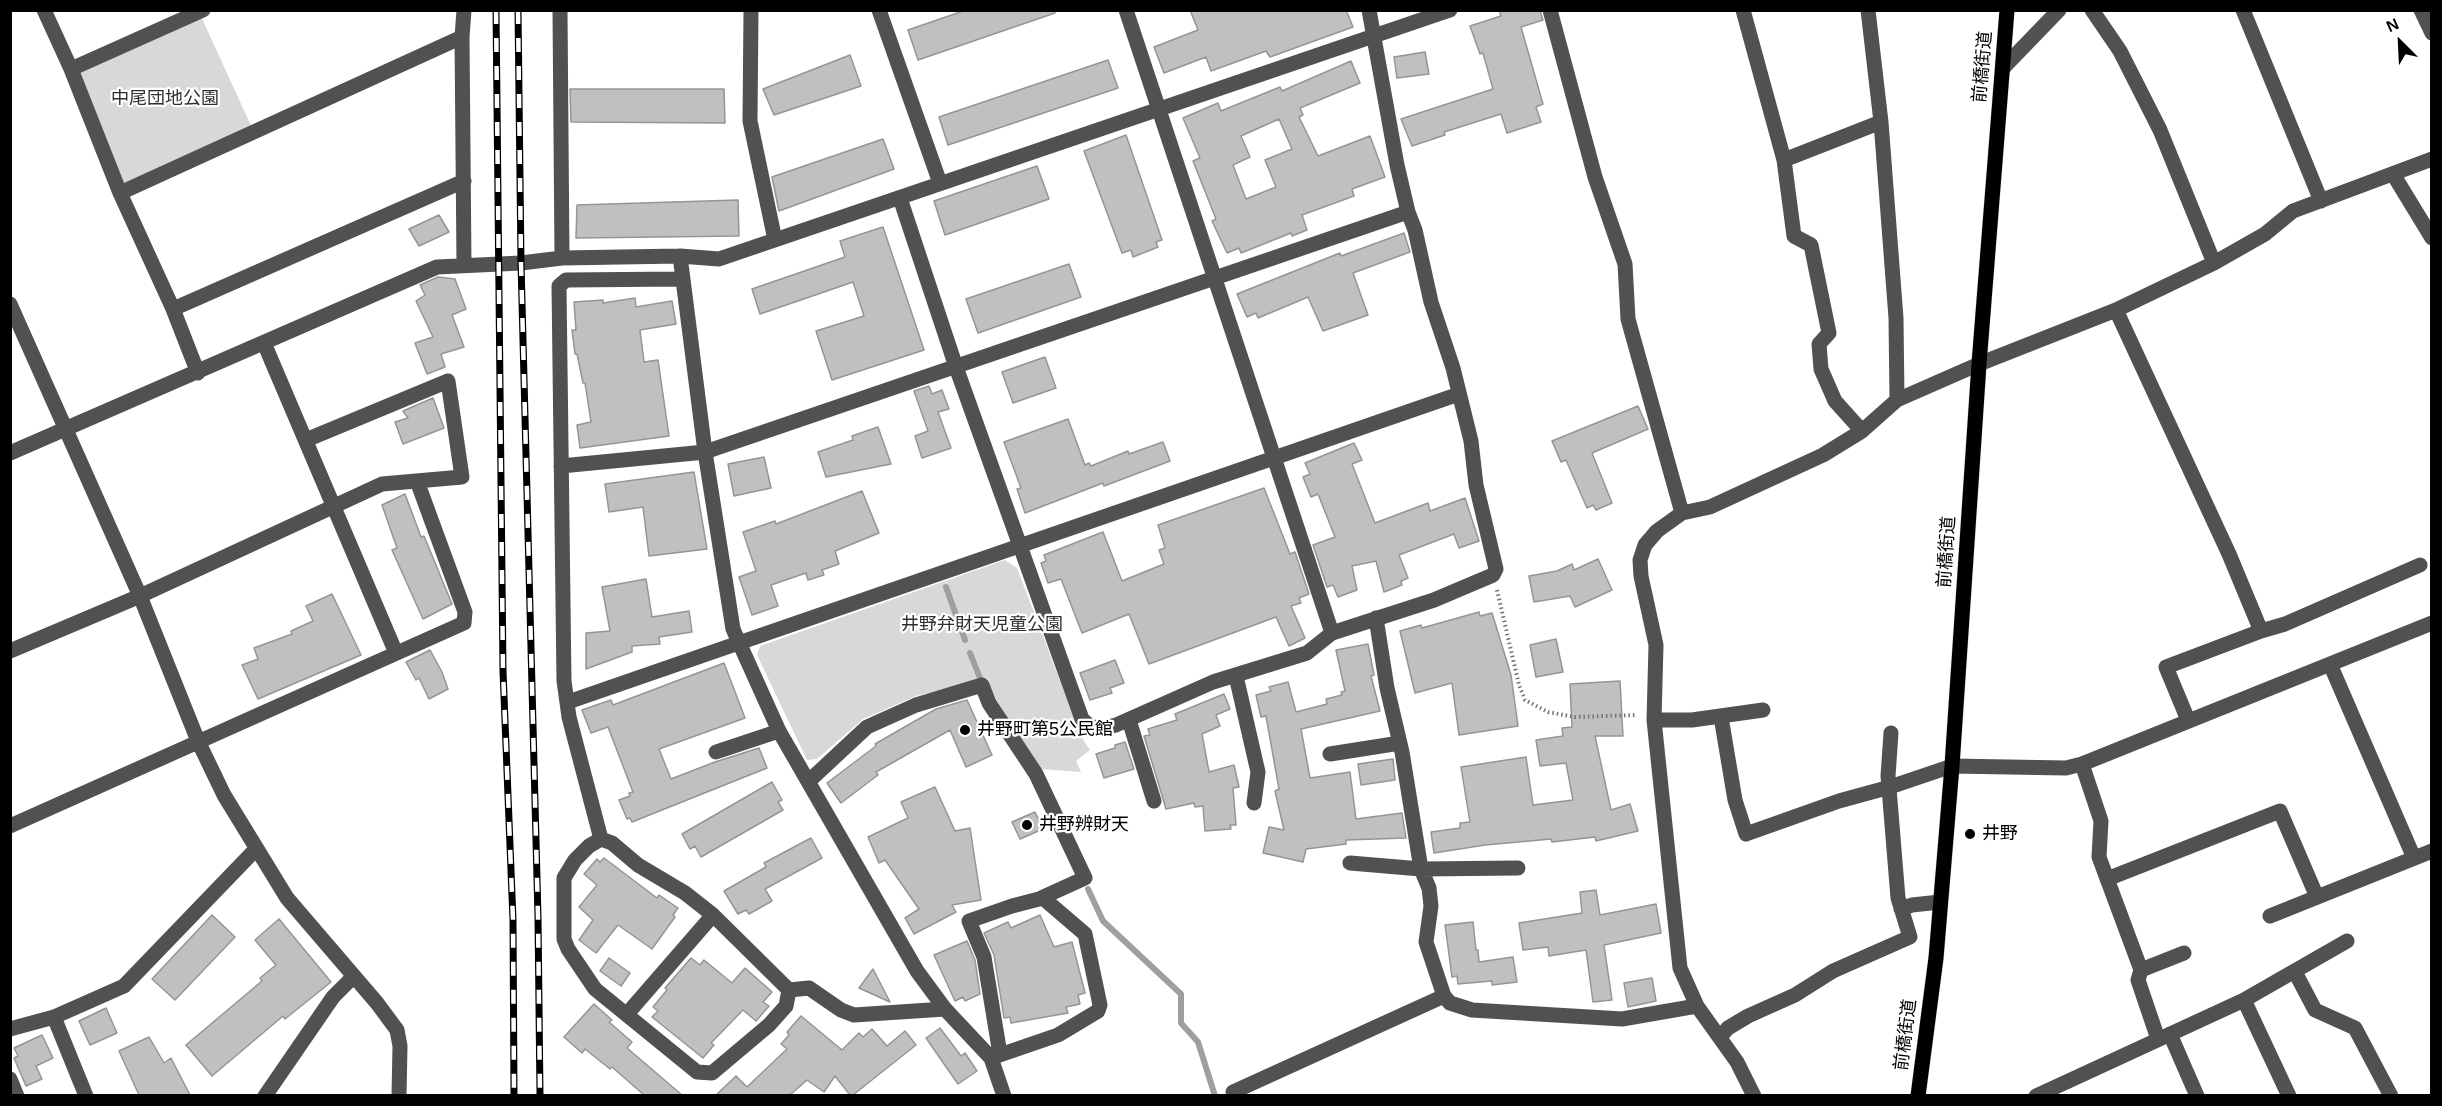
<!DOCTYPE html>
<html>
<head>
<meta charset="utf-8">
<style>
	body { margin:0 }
	#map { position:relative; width:2442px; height:1106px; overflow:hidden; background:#fff; font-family:Arial,sans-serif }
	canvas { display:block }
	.frame { position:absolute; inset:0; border:12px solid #000; pointer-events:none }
	.north { position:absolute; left:2370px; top:12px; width:60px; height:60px; -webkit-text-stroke:4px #fff; paint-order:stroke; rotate:336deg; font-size:16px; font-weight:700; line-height:24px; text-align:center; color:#000 }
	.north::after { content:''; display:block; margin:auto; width:21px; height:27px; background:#000; clip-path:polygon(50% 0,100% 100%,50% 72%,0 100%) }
</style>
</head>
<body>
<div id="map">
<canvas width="2442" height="1106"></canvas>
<div class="frame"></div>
<div class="north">N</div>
</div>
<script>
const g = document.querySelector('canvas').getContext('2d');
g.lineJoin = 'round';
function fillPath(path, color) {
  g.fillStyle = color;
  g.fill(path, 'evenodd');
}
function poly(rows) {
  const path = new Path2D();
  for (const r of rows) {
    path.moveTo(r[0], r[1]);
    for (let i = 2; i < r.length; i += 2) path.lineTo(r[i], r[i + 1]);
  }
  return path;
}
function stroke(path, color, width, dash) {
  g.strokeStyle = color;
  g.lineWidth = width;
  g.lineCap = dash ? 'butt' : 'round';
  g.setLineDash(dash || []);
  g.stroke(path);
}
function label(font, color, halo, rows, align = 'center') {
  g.font = font + ' Arial,"Noto Sans JP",sans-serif';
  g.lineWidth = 4.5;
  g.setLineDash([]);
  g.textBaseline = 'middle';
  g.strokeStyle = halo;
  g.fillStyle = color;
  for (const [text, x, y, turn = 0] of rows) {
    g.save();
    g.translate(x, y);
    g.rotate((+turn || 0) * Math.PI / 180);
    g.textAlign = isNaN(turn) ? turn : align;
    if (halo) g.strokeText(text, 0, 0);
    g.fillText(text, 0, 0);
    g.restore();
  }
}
const green = poly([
	[199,12,253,130,120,193,71,69],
	[1005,560,1017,568,1082,738,1090,750,1076,761,1081,772,1041,769,996,699,987,678,916,696,863,719,817,759,807,760,757,655,760,646]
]);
const stream = poly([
	[946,587,965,640],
	[970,653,980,678],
	[1088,889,1103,921,1181,994,1181,1023,1198,1042,1215,1096]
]);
const building = poly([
	[966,10,1055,10,1055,13,918,60,908,30,966,10],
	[1190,10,1346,10,1353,27,1270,57,1266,51,1211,71,1206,57,1164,73,1154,47,1198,30,1190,10],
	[1499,10,1540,10,1543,20,1521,27,1543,104,1536,107,1541,122,1507,133,1501,114,1444,132,1445,135,1412,146,1401,119,1493,89,1483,53,1480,54,1470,26,1501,16,1499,10],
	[1425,52,1429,74,1397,78,1394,57,1425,52],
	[850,55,861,86,774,115,763,89,850,55],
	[1108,60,1118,88,948,145,939,117,1108,60],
	[1351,61,1360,83,1300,108,1303,115,1299,117,1318,156,1370,136,1385,177,1352,189,1354,196,1302,215,1307,230,1292,236,1291,233,1241,253,1239,248,1227,253,1212,221,1216,219,1193,161,1200,158,1183,118,1218,103,1221,111,1280,87,1282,91,1351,61],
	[1279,119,1292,149,1265,160,1276,187,1246,199,1233,165,1250,157,1241,136,1279,119],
	[570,89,724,89,725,123,571,122,570,89],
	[1126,135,1162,240,1156,242,1158,247,1133,257,1131,250,1122,253,1084,151,1126,135],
	[883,139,894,169,779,211,772,177,883,139],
	[1037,166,1049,199,945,235,934,201,1037,166],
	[738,200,739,236,576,238,577,205,738,200],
	[439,215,449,232,419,246,409,229,439,215],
	[883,227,924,350,832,380,816,331,864,316,853,282,760,314,752,289,845,257,840,241,883,227],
	[1404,233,1410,252,1353,273,1368,315,1323,331,1308,297,1258,318,1256,313,1247,317,1237,294,1340,253,1341,256,1404,233],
	[1069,264,1081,297,978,333,966,299,1069,264],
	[438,277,455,279,466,309,452,315,464,347,441,354,445,367,427,374,415,343,433,337,416,301,425,295,420,285,438,277],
	[635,298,636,307,672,301,676,324,640,330,644,362,658,360,669,436,580,448,577,425,591,422,585,383,583,383,577,354,575,354,572,330,576,330,574,302,603,300,603,303,635,298],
	[1045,357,1056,388,1013,403,1002,372,1045,357],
	[929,386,932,394,942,390,949,409,938,412,951,448,922,458,915,436,928,431,914,391,929,386],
	[433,398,444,428,403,444,395,422,408,418,403,411,433,398],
	[1638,406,1648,429,1592,453,1612,503,1596,510,1593,505,1587,508,1566,460,1561,462,1552,441,1638,406],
	[1068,419,1085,465,1089,463,1091,466,1128,451,1129,454,1163,442,1170,461,1104,486,1103,483,1025,513,1017,489,1021,488,1004,442,1068,419],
	[878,427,891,464,826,477,818,452,853,440,852,436,878,427],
	[1354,443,1362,460,1352,464,1375,523,1428,503,1430,511,1465,498,1479,541,1459,548,1454,534,1399,555,1408,578,1401,581,1402,585,1384,592,1376,561,1352,566,1357,590,1338,597,1333,585,1327,587,1313,545,1335,537,1318,494,1311,497,1303,477,1310,474,1305,463,1354,443],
	[764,457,771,488,734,496,728,464,764,457],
	[694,472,707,549,649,556,643,507,609,512,605,484,694,472],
	[1264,488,1290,554,1295,552,1309,594,1299,598,1301,603,1291,606,1305,638,1289,646,1276,617,1149,664,1129,614,1082,633,1061,579,1048,583,1041,563,1046,561,1044,555,1103,532,1122,581,1164,564,1159,550,1165,548,1158,525,1264,488],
	[862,491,879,533,835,551,839,564,822,570,824,575,808,580,806,573,771,585,778,606,752,615,739,577,756,571,743,532,775,521,776,524,862,491],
	[405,494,421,537,424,536,452,604,423,619,392,550,397,548,382,505,405,494],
	[1598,559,1612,590,1575,607,1570,596,1534,602,1529,576,1557,571,1572,564,1574,570,1598,559],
	[646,579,652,617,689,611,692,632,659,637,660,644,632,646,632,652,586,669,586,633,610,631,602,587,646,579],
	[332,594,361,655,258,699,242,665,258,659,254,648,292,634,291,631,313,621,306,606,332,594],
	[1479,612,1480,616,1492,613,1511,675,1518,726,1459,735,1452,683,1415,693,1400,631,1421,625,1422,628,1479,612],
	[1556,639,1563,672,1536,677,1530,645,1556,639],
	[1368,644,1374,675,1371,676,1380,711,1301,729,1310,778,1350,772,1356,819,1402,813,1406,838,1346,840,1346,844,1306,849,1303,862,1263,853,1269,827,1284,830,1275,791,1279,789,1266,716,1261,717,1256,695,1271,691,1269,687,1288,682,1296,712,1327,704,1326,699,1342,695,1341,692,1345,691,1336,650,1368,644],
	[430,650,442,672,448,689,429,699,419,678,416,680,406,662,430,650],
	[1115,660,1124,683,1110,688,1112,693,1090,700,1080,673,1115,660],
	[724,663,745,718,659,749,671,779,715,762,759,748,767,768,632,822,630,818,627,819,619,800,630,796,629,793,633,792,608,727,591,733,582,710,611,700,613,705,724,663],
	[1620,681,1623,736,1595,736,1611,810,1630,804,1638,831,1596,841,1595,837,1552,842,1551,839,1485,845,1434,853,1431,832,1460,828,1460,823,1470,822,1461,767,1526,757,1533,805,1573,800,1566,763,1540,766,1536,740,1563,736,1562,728,1572,727,1570,684,1620,681],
	[1224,694,1230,709,1216,715,1220,726,1202,734,1209,772,1234,765,1239,787,1233,788,1236,825,1230,825,1231,829,1205,831,1203,806,1195,807,1194,803,1166,809,1144,736,1150,735,1148,729,1177,720,1175,714,1224,694],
	[967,700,992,755,966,767,950,730,876,772,878,775,841,803,827,783,876,746,875,744,936,709,967,700],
	[1125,742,1134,769,1104,778,1096,754,1115,748,1115,745,1125,742],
	[1393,759,1395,780,1361,785,1358,764,1393,759],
	[772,782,782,800,778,802,783,810,701,857,695,846,690,849,682,834,772,782],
	[935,787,955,831,970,828,981,900,952,905,956,912,914,934,905,918,919,909,885,860,879,863,868,837,908,818,901,802,935,787],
	[1035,812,1043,829,1020,839,1012,822,1035,812],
	[811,838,822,858,765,889,772,901,749,914,746,910,738,914,724,891,766,867,764,863,811,838],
	[604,858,657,898,659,895,678,908,673,915,675,917,652,949,618,925,596,953,579,940,593,920,579,907,597,885,584,874,597,859,600,862,604,858],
	[1596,890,1600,915,1656,904,1661,933,1604,945,1612,1000,1593,1002,1586,950,1549,956,1548,947,1523,950,1519,923,1582,913,1580,892,1596,890],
	[212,915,235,937,175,1000,152,979,212,915],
	[1040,915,1054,947,1072,942,1085,993,1078,995,1080,1004,1066,1007,1068,1013,1011,1023,1010,1017,1004,1018,994,955,984,933,1008,922,1011,928,1040,915],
	[279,919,331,982,285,1019,283,1016,212,1076,186,1045,262,981,260,978,276,965,255,940,279,919],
	[1473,922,1476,950,1478,950,1479,962,1513,957,1517,982,1492,985,1492,981,1458,984,1457,976,1452,977,1445,925,1473,922],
	[967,941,975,960,980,994,965,1001,963,997,955,1001,934,955,967,941],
	[609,958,630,973,621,986,600,971,609,958],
	[691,958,700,965,704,960,732,983,745,968,772,992,763,1002,769,1006,756,1021,743,1010,711,1043,714,1045,703,1058,652,1017,658,1011,653,1007,667,990,665,988,691,958],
	[873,969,890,1002,859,988,873,969],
	[1652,978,1656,1001,1628,1007,1624,983,1652,978],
	[594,1004,612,1020,609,1022,632,1042,627,1048,682,1095,644,1095,612,1067,610,1069,585,1049,582,1053,564,1037,594,1004],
	[106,1008,117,1033,90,1045,79,1021,106,1008],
	[801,1016,842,1050,859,1033,863,1037,872,1029,887,1046,905,1031,916,1045,853,1095,850,1095,835,1076,824,1092,807,1080,790,1095,716,1095,736,1076,747,1087,787,1049,781,1044,789,1035,787,1032,801,1016],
	[940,1028,961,1056,965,1053,977,1071,958,1084,926,1038,940,1028],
	[42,1035,53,1058,36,1066,42,1079,26,1086,14,1058,18,1056,14,1048,42,1035],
	[149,1037,164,1063,171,1058,190,1095,139,1095,119,1051,149,1037]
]);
const path = poly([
	[1497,590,1519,685,1525,700,1548,712,1575,717,1637,715]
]);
const minor = poly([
	[44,10,71,69,120,193,173,309,198,373],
	[464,10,462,37,464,265],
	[560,10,562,258],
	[751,10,750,121,775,240],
	[879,10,940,183],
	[1126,10,1332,633],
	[1550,10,1595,177,1625,264,1628,319,1682,513],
	[1743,10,1784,160,1794,236,1811,245,1829,333,1819,344,1821,369,1835,401,1862,431],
	[1868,10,1881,122,1896,318,1897,400],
	[2092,10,2120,51,2160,130,2214,263],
	[2243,10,2321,201],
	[2421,10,2432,33],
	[2003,68,2059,10],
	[71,69,203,10],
	[1784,160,1881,122],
	[2393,174,2432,238],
	[120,193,462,37],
	[900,198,956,367,1082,719,1091,727,1104,728,1116,725,1213,682,1307,653,1332,633,1434,600,1493,575,1496,569,1476,485,1471,441,1453,368,1431,302,1415,230,1408,212,1397,165,1369,10],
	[680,256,705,452,733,629,779,731,917,971,945,1009,991,1058,1004,1096],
	[10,304,140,596,198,741,224,795,287,898,377,1003,397,1030,400,1046,399,1096],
	[173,309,464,181],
	[2116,310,2229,554,2261,631,2285,624,2420,565],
	[264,343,396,653],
	[10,453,437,267,521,263,562,258,680,256,719,259,1450,10],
	[561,466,705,452,1408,212],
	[1376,618,1387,688,1402,752,1421,869,1429,888,1431,906,1426,942,1444,996,1450,1003,1472,1010,1622,1019,1697,1006],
	[10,651,140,596,382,484,462,477,448,381,306,440],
	[2330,664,2414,858],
	[1236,676,1258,772,1254,803],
	[568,702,1459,394],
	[1721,717,1735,800,1746,834,1839,801,1890,787,1952,766,2066,768,2082,764,2432,623],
	[1129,720,1154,801],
	[1654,720,1692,720,1763,710],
	[2188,720,2166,667,2261,631],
	[716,752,779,731],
	[1330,754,1400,743],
	[2082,764,2101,821,2099,857,2141,970,2184,953],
	[809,781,867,727,916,705,982,685,989,703,1036,774,1085,878,1041,898],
	[10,826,464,623,465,612,417,481],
	[601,839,589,846,575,860,564,878,564,939,568,949,595,989,697,1072,712,1073,769,1025,786,1006,789,990,713,915,685,893,638,865,612,843,601,839,569,717,564,681,559,286,566,280,682,279],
	[1350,863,1421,869,1518,868],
	[2107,879,2280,811,2317,897],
	[1901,909,1912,905,1940,902],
	[2270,916,2432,851],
	[2141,970,2138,980,2158,1039],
	[2295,972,2315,1010,2355,1028,2391,1096],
	[789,990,809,988,841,1010,854,1015,945,1009],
	[2244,1000,2289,1096],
	[627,1014,713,915],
	[54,1017,86,1096],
	[10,1029,54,1017,124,986,256,849],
	[2170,1034,2197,1096],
	[1720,1037,1728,1028,1748,1016,1795,995,1833,971,1910,937,1898,898,1888,776,1891,733],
	[991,1058,1058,1035,1098,1011,1100,1005,1085,934,1043,898,1012,906,969,921,984,957,1000,1054],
	[10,1079,17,1096],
	[1233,1092,1444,996],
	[265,1096,333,997,354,976],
	[1754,1096,1737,1062,1697,1006,1680,968,1654,720,1656,645,1641,576,1640,560,1645,545,1657,531,1682,513,1710,507,1823,455,1862,431,1897,400,1979,364,2116,310,2214,263,2265,234,2293,211,2432,159],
	[2036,1096,2244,1000,2347,941]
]);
const major = poly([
	[1918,1096,1936,958,1952,766,1979,364,2007,10]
]);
const rail = poly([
	[496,10,503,671,513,920,514,1096],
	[518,10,521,263,538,917,540,1096]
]);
const markers = [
	[965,730,6,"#000"],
	[1027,825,6,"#000"],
	[1970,834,6,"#000"]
];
const streetNames = [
	["前橋街道",1983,67,-85],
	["前橋街道",1947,552,-86],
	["前橋街道",1906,1035,-83]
];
const parkNames = [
	["中尾団地公園",165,99],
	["井野弁財天児童公園",982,625]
];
const poiNames = [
	["井野町第5公民館",977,730],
	["井野辨財天",1039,825],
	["井野",1982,834]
];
fillPath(green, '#d8d8d8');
stroke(stream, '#9f9f9f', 6);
fillPath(building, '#c0c0c0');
stroke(building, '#959595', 1.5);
stroke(major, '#dbdbdb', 16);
stroke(path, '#737373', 4, [1.5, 3]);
stroke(minor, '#515151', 15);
stroke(major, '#000', 15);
stroke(rail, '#000', 7);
stroke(rail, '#fff', 4.5, [14]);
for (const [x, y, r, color] of markers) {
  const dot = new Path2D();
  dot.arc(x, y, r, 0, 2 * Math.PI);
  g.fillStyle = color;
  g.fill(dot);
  stroke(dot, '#fff', 2);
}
label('18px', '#000', '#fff', streetNames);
label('18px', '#2f2f2f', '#fff', parkNames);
label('18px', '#000', '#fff', poiNames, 'left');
</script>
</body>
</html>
